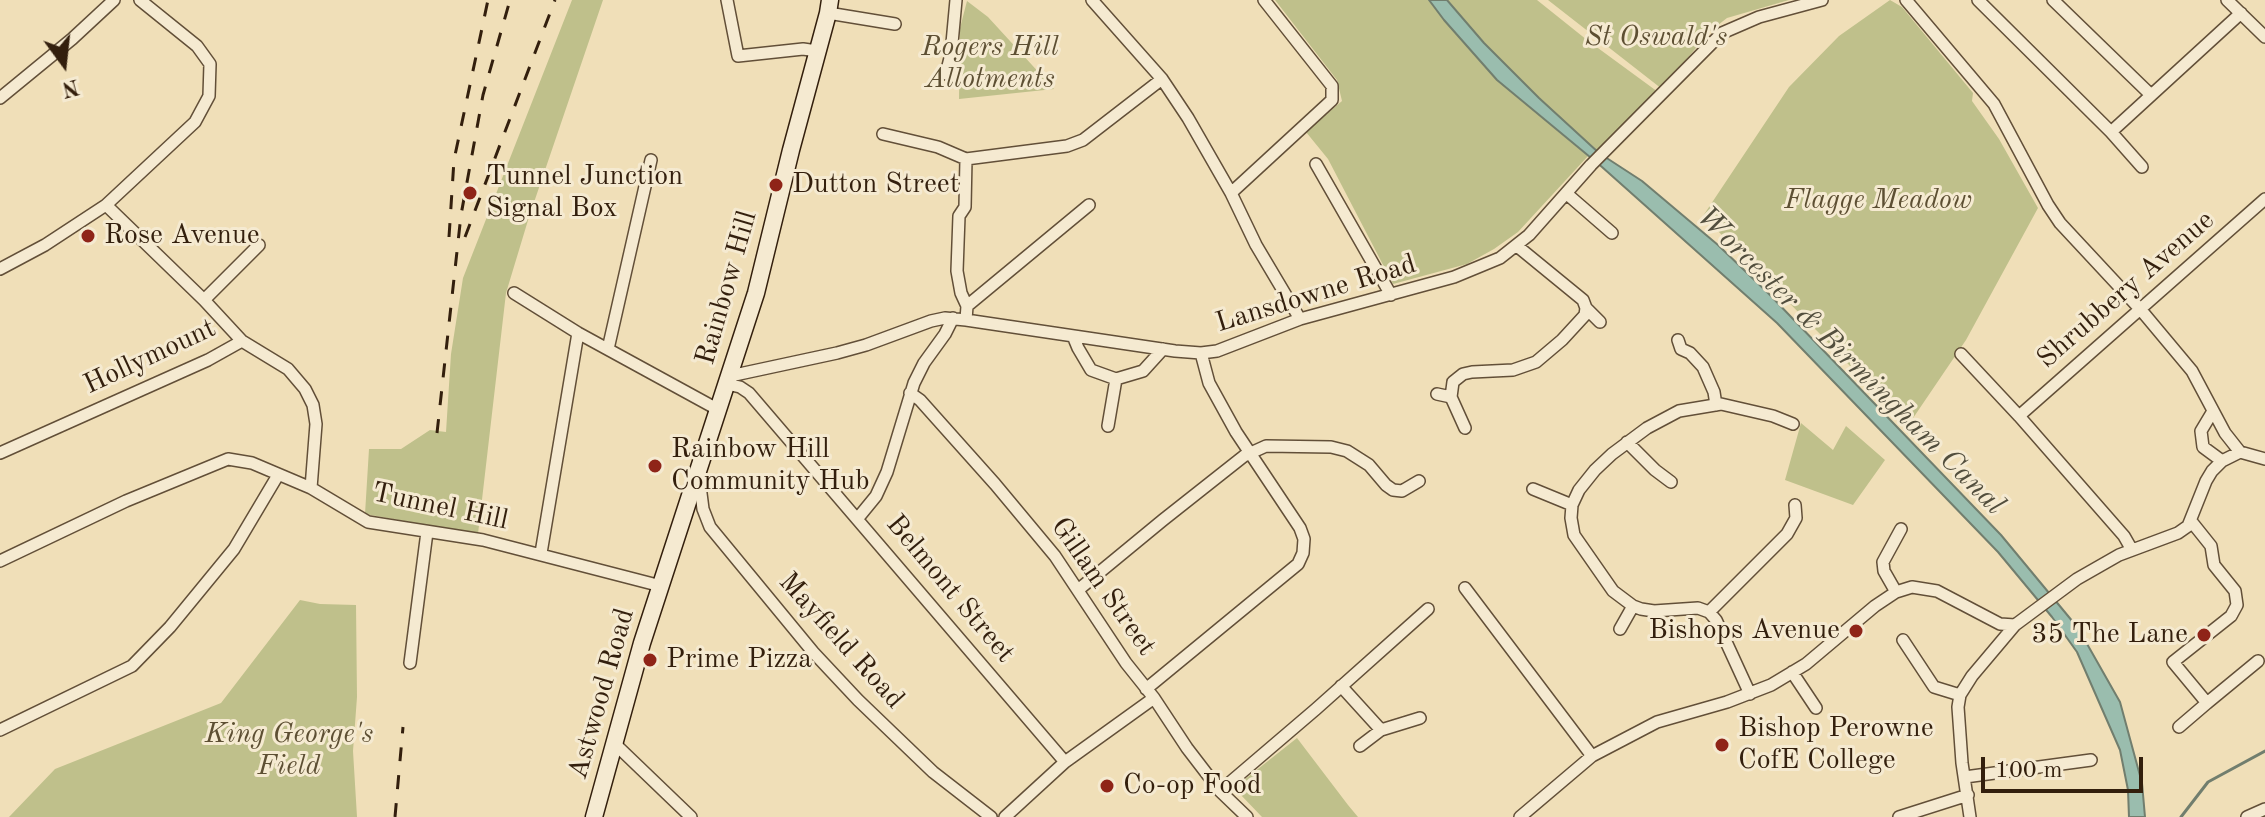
<!DOCTYPE html>
<html>
<head>
<meta charset="utf-8">
<style>
	body { margin:0 }
	#map { position:relative; width:2265px; height:817px; overflow:hidden; background:#f0dfb8; font-family:"Old Standard TT",serif }
	canvas { display:block }
	.north { position:absolute; left:24px; top:24px; width:80px; height:80px; -webkit-text-stroke:6px #f5ead1; paint-order:stroke; rotate:165deg; font-size:22px; font-weight:700; line-height:32px; text-align:center; color:#331f0d }
	.north::after { content:''; display:block; margin:auto; width:28px; height:36px; background:#331f0d; clip-path:polygon(50% 0,100% 100%,50% 72%,0 100%) }
	.scale { position:absolute; left:1981px; top:757px; width:162px; height:36px; box-sizing:border-box; border:4px solid #331f0d; border-top:0; padding-left:10px; font-size:24px; line-height:28px; white-space:nowrap; color:#331f0d; -webkit-text-stroke:6px #f5ead1; paint-order:stroke }
</style>
</head>
<body>
<div id="map">
<canvas width="2265" height="817"></canvas>
<div class="north">N</div>
<div class="scale">100 m</div>
</div>
<script>
const g = document.querySelector('canvas').getContext('2d');
g.lineJoin = 'round';
function fillPath(path, color) {
  g.fillStyle = color;
  g.fill(path, 'evenodd');
}
function poly(rows) {
  const path = new Path2D();
  for (const r of rows) {
    path.moveTo(r[0], r[1]);
    for (let i = 2; i < r.length; i += 2) path.lineTo(r[i], r[i + 1]);
  }
  return path;
}
function stroke(path, color, width, dash) {
  g.strokeStyle = color;
  g.lineWidth = width;
  g.lineCap = dash ? 'butt' : 'round';
  g.setLineDash(dash || []);
  g.stroke(path);
}
function label(font, color, halo, rows, align = 'center') {
  g.font = font + ' "Old Standard TT",serif';
  g.lineWidth = 6;
  g.setLineDash([]);
  g.textBaseline = 'middle';
  g.strokeStyle = halo;
  g.fillStyle = color;
  for (const [text, x, y, turn = 0] of rows) {
    g.save();
    g.translate(x, y);
    g.rotate((+turn || 0) * Math.PI / 180);
    g.textAlign = isNaN(turn) ? turn : align;
    if (halo) g.strokeText(text, 0, 0);
    g.fillText(text, 0, 0);
    g.restore();
  }
}
const green = poly([
	[572,0,603,0,529,217,506,293,478,534,365,514,369,449,401,449,430,430,446,432,451,354,463,278],
	[1275,0,1429,0,1444,20,1497,80,1588,156,1518,232,1494,249,1467,264,1393,284,1328,159,1306,132,1342,101,1337,80],
	[1447,0,1537,0,1587,40,1658,92,1599,153,1539,98,1484,43],
	[1548,0,1789,0,1727,18,1709,32,1662,89],
	[1890,0,1902,7,1973,93,1972,101,1999,139,2038,208,1966,340,1907,427,1821,335,1703,216,1789,87,1839,36],
	[967,1,988,17,1054,89,959,99,960,28],
	[1801,423,1833,450,1846,426,1885,460,1853,505,1785,480],
	[300,600,320,604,356,605,357,697,353,751,357,817,9,817,55,769,221,703],
	[1297,738,1348,805,1358,817,1262,817,1239,793,1239,784]
]);
const water = poly([
	[1429,0,1447,0,1484,43,1539,98,1599,153,1642,181,1718,245,1769,294,2001,535,2078,628,2120,702,2142,783,2145,817,2129,817,2128,790,2120,750,2077,652,2052,617,1998,552,1777,323,1602,167,1497,80,1444,20,1429,0]
]);
const stream = poly([
	[2181,817,2208,782,2265,751]
]);
const street = poly([
	[727,0,738,56,803,49,817,51],
	[1092,0,1162,79,1188,118,1231,193,1256,245,1300,319],
	[1906,0,1994,104,2048,205,2060,223,2141,310,2192,371,2225,433,2240,452],
	[1978,0,2111,132,2142,167],
	[2053,0,2151,95],
	[2227,0,2265,37],
	[828,13,895,24],
	[946,74,951,54,956,0],
	[0,98,72,39,114,0],
	[2111,132,2241,13],
	[883,134,938,147,966,159,1067,146,1083,140,1162,79],
	[966,159,965,207,959,216,957,271,961,293,967,306,966,320],
	[1316,164,1391,295],
	[1231,193,1332,100,1332,86,1264,0],
	[1567,194,1612,233],
	[106,205,204,300,242,341],
	[1517,246,1583,300,1586,308,1600,322],
	[0,269,45,245,106,205,195,122,209,96,210,64,197,46,140,0],
	[514,293,578,333,717,409],
	[204,300,259,245],
	[967,306,1089,205],
	[1073,336,1078,348,1091,370,1116,379,1143,371,1163,349],
	[1678,340,1681,349,1690,353,1703,367,1714,392,1716,405],
	[608,349,651,160],
	[1961,354,2019,416,2124,536,2132,550],
	[730,376,837,353,866,345,931,321,945,318,966,320,1175,351,1201,353,1217,351,1300,319,1454,277,1500,258,1529,235,1591,165,1722,33,1759,17,1822,0],
	[727,384,740,387,749,393,1065,762],
	[910,393,920,400,995,484,1055,556,1126,663,1154,698,1187,748,1220,791,1247,817],
	[1437,394,1451,397],
	[2213,411,2201,431,2203,447,2222,461],
	[2019,416,2265,199],
	[1108,426,1116,379],
	[1465,428,1451,397,1453,382,1463,374,1472,372,1513,370,1536,362,1562,340,1585,315,1586,308],
	[1627,442,1655,470,1671,482],
	[0,453,208,360,242,341,288,369,305,389,313,405,316,424,311,488],
	[699,478,703,509,710,527,813,652,858,700,933,772,991,817],
	[1533,489,1572,505],
	[858,518,876,496,887,472,914,383,924,363,945,334,953,318],
	[2191,521,2211,546,2214,565,2235,591,2237,605,2231,616,2173,662,2207,703,2258,661],
	[541,553,578,333],
	[0,561,126,501,228,459,252,463,311,488,368,522,483,540,661,586],
	[1465,588,1592,756],
	[1078,590,1163,520,1244,456,1266,446,1331,447,1347,451,1369,465,1386,485,1393,490,1402,491,1419,481],
	[1896,592,1884,571,1883,562,1901,529],
	[1709,612,1787,534,1796,518,1795,505],
	[1620,629,1633,606],
	[1903,640,1934,687,1960,695],
	[410,663,427,532],
	[1792,672,1816,708],
	[1341,686,1381,730],
	[1146,689,1298,564,1303,553,1304,539,1300,528,1236,432,1209,383,1201,353],
	[1750,694,1716,620,1709,612,1698,608,1654,611,1641,609,1633,606,1613,591,1574,535,1571,518,1572,505,1579,490,1595,470,1612,454,1647,428,1679,411,1721,404,1773,416,1793,424],
	[2179,727,2207,703],
	[0,730,132,666,170,627,234,549,278,475],
	[615,744,691,817],
	[1360,746,1381,730,1420,718],
	[1965,777,2091,760],
	[1220,791,1316,709,1428,609],
	[1005,817,1065,762,1154,698],
	[1520,817,1592,756,1657,722,1727,702,1771,685,1806,664,1875,606,1896,592,1912,587,1937,591,2000,624,2015,625],
	[1899,817,1968,795],
	[1970,817,1962,763,1958,707,1960,695,1972,676,2015,625,2077,579,2119,555,2178,533,2188,526,2206,481,2212,471,2222,461,2240,452,2265,459],
	[2247,817,2265,809]
]);
const secondary = poly([
	[594,817,642,643,756,293,791,150,828,13,830,0]
]);
const rail = poly([
	[449,237,454,160,488,0],
	[465,237,555,0],
	[437,433,461,215,483,95,510,0],
	[395,817,403,727]
]);
const markers = [
	[776,185,8,"#8f2418"],
	[470,193,8,"#8f2418"],
	[88,236,8,"#8f2418"],
	[655,466,8,"#8f2418"],
	[1856,631,8,"#8f2418"],
	[2204,635,8,"#8f2418"],
	[650,660,8,"#8f2418"],
	[1722,745,8,"#8f2418"],
	[1107,786,8,"#8f2418"]
];
const parkNames = [
	["St Oswald's",1656,38],
	["Rogers Hill",990,48],
	["Allotments",990,80],
	["Flagge Meadow",1878,201],
	["King George's",289,735],
	["Field",289,767]
];
const poiNames = [
	["Tunnel Junction",486,177],
	["Signal Box",486,209],
	["Dutton Street",792,185],
	["Rose Avenue",104,236],
	["Rainbow Hill",671,450],
	["Community Hub",671,482],
	["Bishops Avenue",1840,631,"right"],
	["35 The Lane",2188,635,"right"],
	["Prime Pizza",666,660],
	["Bishop Perowne",1738,729],
	["CofE College",1738,761],
	["Co-op Food",1123,786]
];
const streetNames = [
	["Rainbow Hill",727,288,-74],
	["Shrubbery Avenue",2126,290,-41],
	["Lansdowne Road",1316,294,-17],
	["Hollymount",150,357,-25],
	["Tunnel Hill",440,507,12],
	["Gillam Street",1103,587,55],
	["Belmont Street",950,589,50],
	["Mayfield Road",841,641,48],
	["Astwood Road",602,694,-74]
];
const waterNames = [
	["Worcester & Birmingham Canal",1850,361,45]
];
fillPath(green, '#bfc08b');
fillPath(water, '#9abdae');
stroke(water, '#717e6e', 2);
stroke(stream, '#717e6e', 3);
stroke(street, '#624f38', 14);
stroke(secondary, '#331f0d', 19);
stroke(street, '#f5ead1', 11);
stroke(secondary, '#f5ead1', 16);
stroke(rail, '#331f0d', 3, [14, 14]);
for (const [x, y, r, color] of markers) {
  const dot = new Path2D();
  dot.arc(x, y, r, 0, 2 * Math.PI);
  g.fillStyle = color;
  g.fill(dot);
  stroke(dot, '#f5ead1', 3);
}
label('italic 28px', '#5d4f33', '#f5ead1', parkNames);
label('28px', '#331f0d', '#f5ead1', poiNames, 'left');
label('28px', '#331f0d', '#f5ead1', streetNames);
label('italic 30px', '#524e3d', '#f5ead1', waterNames);
</script>
</body>
</html>
